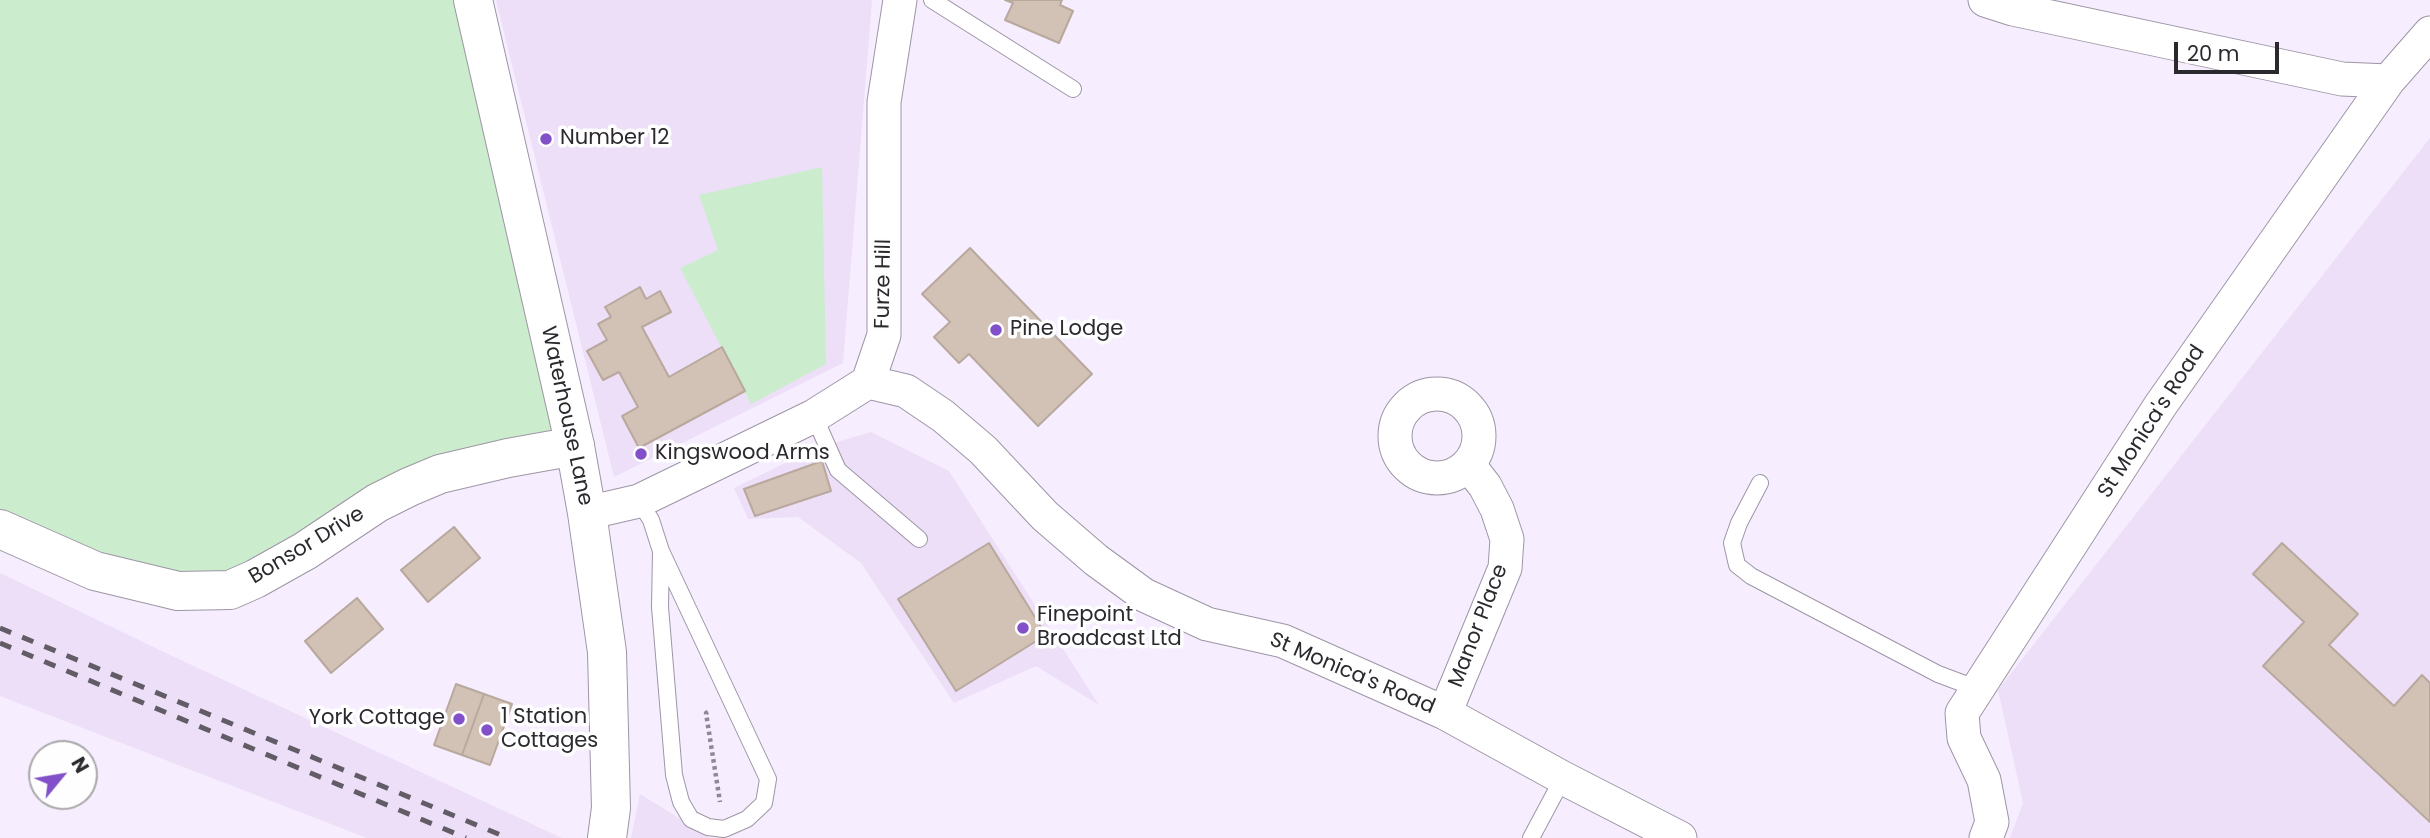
<!DOCTYPE html>
<html>
<head>
<meta charset="utf-8">
<style>
	body { margin:0 }
	#map { position:relative; width:2430px; height:838px; overflow:hidden; background:#f6edfe; font-family:Poppins,sans-serif }
	canvas { display:block }
	.north { position:absolute; left:28px; top:740px; width:70px; height:70px; box-sizing:border-box; background:#fefefe; border:2px solid #aaa8ab; border-radius:50%; rotate:60deg; font-size:19px; font-weight:700; line-height:28px; text-align:center; color:#2b282e }
	.north::after { content:''; display:block; margin:auto; width:24px; height:32px; background:#8250c9; clip-path:polygon(50% 0,100% 100%,50% 72%,0 100%) }
	.scale { position:absolute; left:2174px; top:42px; width:105px; height:32px; box-sizing:border-box; border:4px solid #2b282e; border-top:0; padding-left:9px; font-size:21px; line-height:24px; white-space:nowrap; color:#2b282e; -webkit-text-stroke:5px #fefefe; paint-order:stroke }
</style>
</head>
<body>
<div id="map">
<canvas width="2430" height="838"></canvas>
<div class="north">N</div>
<div class="scale">20 m</div>
</div>
<script>
const g = document.querySelector('canvas').getContext('2d');
g.lineJoin = 'round';
function fillPath(path, color) {
  g.fillStyle = color;
  g.fill(path, 'evenodd');
}
function poly(rows) {
  const path = new Path2D();
  for (const r of rows) {
    if (r.length === 3) {
      path.moveTo(r[0] + r[2], r[1]);
      path.arc(r[0], r[1], r[2], 0, 2 * Math.PI);
      continue;
    }
    path.moveTo(r[0], r[1]);
    for (let i = 2; i < r.length; i += 2) path.lineTo(r[i], r[i + 1]);
  }
  return path;
}
function stroke(path, color, width, dash) {
  g.strokeStyle = color;
  g.lineWidth = width;
  g.lineCap = dash ? 'butt' : 'round';
  g.setLineDash(dash || []);
  g.stroke(path);
}
function label(font, color, halo, rows, align = 'center') {
  g.font = font + ' Poppins,sans-serif';
  g.lineWidth = 7;
  g.setLineDash([]);
  g.textBaseline = 'middle';
  g.strokeStyle = halo;
  g.fillStyle = color;
  for (const [text, x, y, turn = 0] of rows) {
    g.save();
    g.translate(x, y);
    g.rotate((+turn || 0) * Math.PI / 180);
    g.textAlign = isNaN(turn) ? turn : align;
    if (halo) g.strokeText(text, 0, 0);
    g.fillText(text, 0, 0);
    g.restore();
  }
}
const built = poly([
	[496,0,872,0,843,363,614,477],
	[2430,138,2430,838,2010,838,2023,803,1998,690],
	[871,432,949,471,1099,705,1036,666,954,703,861,563,798,517,748,519,734,488,814,449],
	[0,573,168,654,562,838,367,838,0,696],
	[640,794,711,838,631,838]
]);
const green = poly([
	[0,0,473,0,575,446,508,458,230,590,0,529],
	[822,167,826,364,751,404,680,268,718,250,699,195]
]);
const building = poly([
	[1005,0,1062,0,1060,5,1073,11,1059,43,1005,20,1013,3,1005,0],
	[970,248,1092,374,1038,426,969,354,959,363,934,337,950,322,922,294,970,248],
	[640,287,646,299,660,291,671,312,642,327,669,377,722,347,745,391,639,448,622,416,638,407,619,372,603,380,587,351,607,340,598,324,611,317,605,307,640,287],
	[822,461,831,491,755,516,744,489,822,461],
	[454,527,480,558,428,602,401,570,454,527],
	[989,543,1046,635,956,691,898,599,989,543],
	[2282,543,2358,614,2329,645,2394,706,2422,675,2430,683,2430,822,2263,666,2304,622,2253,574,2282,543],
	[357,598,383,629,331,673,305,641,357,598],
	[456,684,484,694,462,755,434,745,456,684],
	[484,694,512,704,490,765,462,755,484,694]
]);
const path = poly([
	[708,712,706,713,720,802]
]);
const service = poly([
	[932,0,1073,89],
	[814,416,838,470,919,539],
	[1760,483,1739,523,1732,543,1737,565,1751,576,1938,674,1978,689],
	[639,501,651,520,661,551],
	[661,551,768,779,764,803,747,819,724,829,708,827,691,819,681,802,674,775,660,607,661,551],
	[1531,838,1563,778]
]);
const minor = poly([
	[1985,0,2013,9,2342,79,2388,81],
	[868,382,906,391,943,416,983,450,1045,516,1096,560,1144,595,1207,624,1283,641,1445,713,1563,778,1680,838],
	[1437,436,42],
	[587,513,639,501,814,416,868,382,884,335,884,102,900,0],
	[1445,713,1505,568,1507,539,1497,509,1485,486,1468,464],
	[1986,838,1992,822,1984,780,1964,738,1962,713,2160,406,2388,81,2430,33]
]);
const tertiary = poly([
	[473,0,575,446]
]);
const secondary = poly([
	[0,529,95,571,178,591,230,590,255,579,305,551,377,503,409,487,440,474,508,458,575,446,587,513,607,652,611,808,607,838]
]);
const rail = poly([
	[0,628,508,838],
	[0,643,466,838]
]);
const markers = [
	[546,139,7,"#8250c9"],
	[996,330,7,"#8250c9"],
	[641,454,7,"#8250c9"],
	[1023,628,7,"#8250c9"],
	[459,719,7,"#8250c9"],
	[487,730,7,"#8250c9"]
];
const poiNames = [
	["Number 12",560,139],
	["Pine Lodge",1010,330],
	["Kingswood Arms",655,454],
	["Finepoint",1037,616],
	["Broadcast Ltd",1037,640],
	["1 Station",501,718],
	["Cottages",501,742],
	["York Cottage",445,719,"right"]
];
const streetNames = [
	["Furze Hill",884,284,-89],
	["Waterhouse Lane",566,416,78],
	["St Monica's Road",2152,422,-57],
	["Bonsor Drive",307,546,-31],
	["Manor Place",1479,626,-69],
	["St Monica's Road",1352,674,23]
];
fillPath(built, '#ecdff7');
fillPath(green, '#ccecce');
fillPath(building, '#d2c1b5');
stroke(building, '#b8a89d', 2);
stroke(service, '#9e95a5', 18);
stroke(minor, '#9e95a5', 35);
stroke(tertiary, '#9e95a5', 40);
stroke(secondary, '#9e95a5', 40);
stroke(path, '#8e8894', 4.5, [3.5, 3.5]);
stroke(service, '#fff', 16);
stroke(minor, '#fff', 33);
stroke(tertiary, '#fff', 38);
stroke(secondary, '#fff', 38);
stroke(rail, '#615c65', 5, [12, 12]);
for (const [x, y, r, color] of markers) {
  const dot = new Path2D();
  dot.arc(x, y, r, 0, 2 * Math.PI);
  g.fillStyle = color;
  g.fill(dot);
  stroke(dot, '#fefefe', 2.5);
}
label('21px', '#2b282e', '#fefefe', poiNames, 'left');
label('21px', '#2b282e', '#fefefe', streetNames);
</script>
</body>
</html>
